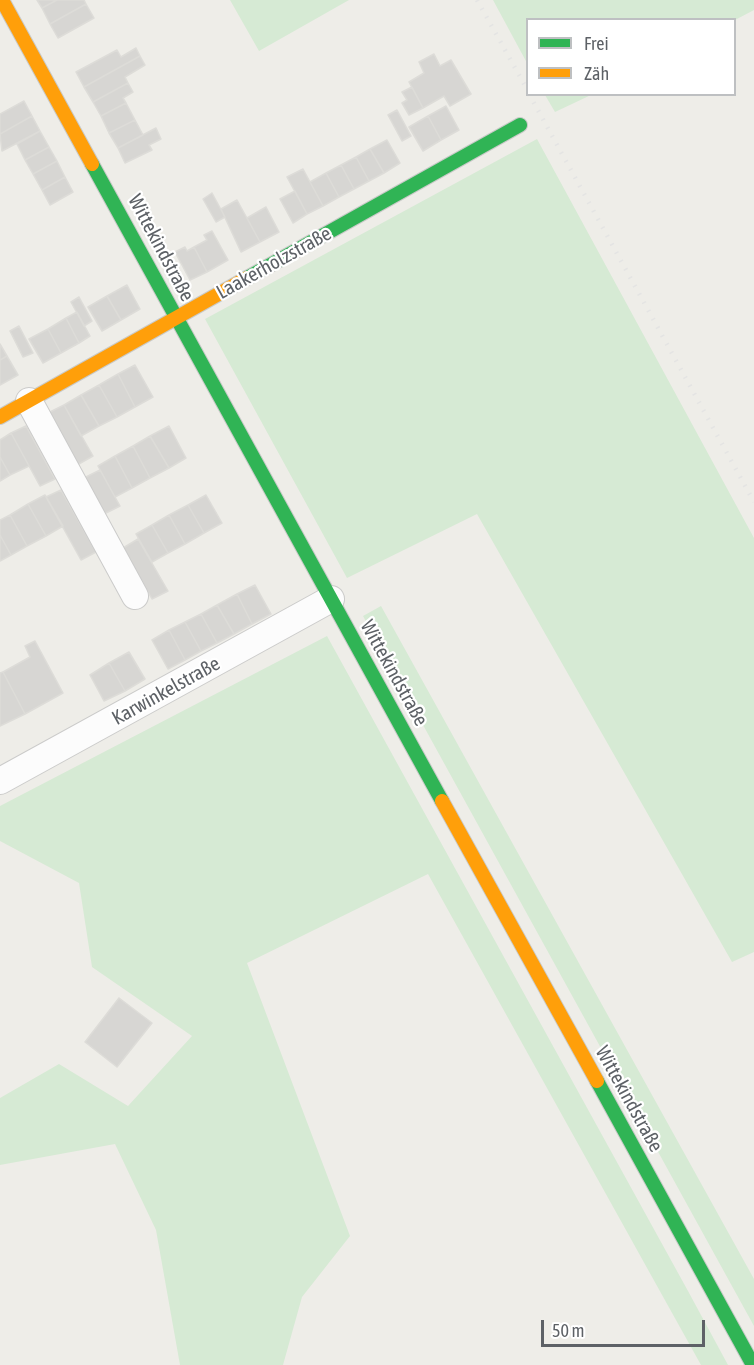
<!DOCTYPE html>
<html>
<head>
<meta charset="utf-8">
<style>
	body { margin:0 }
	#map { position:relative; width:754px; height:1365px; overflow:hidden; background:#eeede8; font-family:"Asap Condensed",sans-serif }
	canvas { display:block }
	.legend { position:absolute; left:526px; top:18px; width:210px; height:78px; box-sizing:border-box; background:#fff; border:2px solid #bec0c2; margin:0; padding:8px 10px; list-style:none; font-size:18px; color:#5d6166 }
	.legend li { display:flex; align-items:center; gap:12px; height:30px }
	.legend b { width:30px; border:2px solid #bec0c2 }
	.scale { position:absolute; left:541px; top:1320px; width:164px; height:27px; box-sizing:border-box; border:3px solid #5d6166; border-top:0; padding-left:8px; font-size:18px; line-height:21px; white-space:nowrap; color:#5d6166; -webkit-text-stroke:4px #fff; paint-order:stroke }
</style>
</head>
<body>
<div id="map">
<canvas width="754" height="1365"></canvas>
<ul class="legend">
<li><b style="height:8px;background:#30b455"></b>Frei</li>
<li><b style="height:8px;background:#ff9f0a"></b>Zäh</li>
</ul>
<div class="scale">50 m</div>
</div>
<script>
const g = document.querySelector('canvas').getContext('2d');
g.lineJoin = 'round';
function fillPath(path, color) {
  g.fillStyle = color;
  g.fill(path, 'evenodd');
}
function poly(rows) {
  const path = new Path2D();
  for (const r of rows) {
    path.moveTo(r[0], r[1]);
    for (let i = 2; i < r.length; i += 2) path.lineTo(r[i], r[i + 1]);
  }
  return path;
}
function stroke(path, color, width, dash) {
  g.strokeStyle = color;
  g.lineWidth = width;
  g.lineCap = dash ? 'butt' : 'round';
  g.setLineDash(dash || []);
  g.stroke(path);
}
function label(font, color, halo, rows, align = 'center') {
  g.font = font + ' "Asap Condensed",sans-serif';
  g.lineWidth = 4.5;
  g.setLineDash([]);
  g.textBaseline = 'middle';
  g.strokeStyle = halo;
  g.fillStyle = color;
  for (const [text, x, y, turn = 0] of rows) {
    g.save();
    g.translate(x, y);
    g.rotate((+turn || 0) * Math.PI / 180);
    g.textAlign = isNaN(turn) ? turn : align;
    if (halo) g.strokeText(text, 0, 0);
    g.fillText(text, 0, 0);
    g.restore();
  }
}
const green = poly([
	[230,0,349,0,259,51],
	[493,0,754,0,754,10,735,20,528,20,527,63],
	[545,95,591,95,555,112],
	[537,139,754,538,754,952,732,962,477,514,347,578,205,319],
	[381,606,754,1279,754,1326,363,616],
	[327,636,688,1291,728,1365,701,1365,428,874,247,963,350,1236,302,1297,283,1365,180,1365,156,1230,115,1144,0,1165,0,1098,59,1064,128,1106,192,1036,92,967,79,883,0,841,0,806]
]);
const building = poly([
	[37,0,57,0,42,8,37,0],
	[57,0,84,0,86,4,50,24,42,8,57,0],
	[86,4,94,18,58,38,50,24,86,4],
	[136,48,140,56,84,87,76,72,117,50,121,57,136,48],
	[434,54,440,66,451,60,471,94,450,106,444,96,423,108,409,82,424,73,419,62,434,54],
	[140,56,145,65,125,77,128,83,93,102,84,87,140,56],
	[128,83,133,92,123,98,126,103,101,116,93,102,128,83],
	[412,87,423,108,409,115,402,103,407,100,402,92,412,87],
	[24,101,32,116,0,134,0,114,24,101],
	[126,103,135,120,109,133,101,116,126,103],
	[446,106,459,130,441,140,428,116,446,106],
	[397,110,411,136,402,141,388,115,397,110],
	[32,116,40,131,2,151,0,134,32,116],
	[428,116,441,140,423,151,409,127,428,116],
	[135,120,143,135,118,148,109,133,135,120],
	[156,128,161,139,149,145,152,150,125,163,118,148,156,128],
	[40,131,49,147,25,160,17,144,40,131],
	[387,140,400,163,384,173,370,149,387,140],
	[49,147,57,161,33,174,25,160,49,147],
	[370,149,384,173,369,181,356,157,370,149],
	[356,157,369,181,354,189,341,165,356,157],
	[57,161,65,177,42,190,33,174,57,161],
	[341,165,354,189,339,197,326,173,341,165],
	[303,169,323,206,307,214,287,177,303,169],
	[326,173,339,197,323,206,310,182,326,173],
	[65,177,73,192,50,205,42,190,65,177],
	[295,191,307,214,293,223,280,199,295,191],
	[212,193,225,217,216,222,203,199,212,193],
	[237,200,260,242,241,252,221,209,237,200],
	[266,207,279,232,260,242,247,218,266,207],
	[212,231,228,260,207,272,194,247,207,240,204,235,212,231],
	[185,247,187,251,194,247,207,272,190,280,175,252,185,247],
	[127,285,140,309,121,320,107,296,127,285],
	[107,296,121,320,102,331,88,307,107,296],
	[79,297,92,321,84,326,71,302,79,297],
	[77,312,90,336,79,343,66,318,77,312],
	[66,318,79,343,61,353,48,329,66,318],
	[19,326,33,353,23,357,10,331,19,326],
	[48,329,61,353,43,363,29,339,48,329],
	[0,344,7,356,0,360,0,344],
	[7,356,18,375,0,385,0,360,7,356],
	[135,365,153,397,135,407,118,374,135,365],
	[118,374,135,407,117,417,99,385,118,374],
	[99,385,117,417,99,426,81,395,99,385],
	[81,395,99,426,81,436,64,405,81,395],
	[64,405,93,456,77,465,48,413,64,405],
	[26,426,55,479,40,486,11,433,26,426],
	[169,426,186,458,169,468,150,436,169,426],
	[11,433,29,466,10,475,0,457,0,440,11,433],
	[150,436,169,468,150,478,133,446,150,436],
	[133,446,150,478,132,488,115,456,133,446],
	[115,456,132,488,115,497,98,466,115,456],
	[0,457,10,475,0,481,0,457],
	[100,470,120,506,104,514,84,478,100,470],
	[61,490,96,552,81,560,46,497,61,490],
	[45,495,63,526,46,536,28,504,45,495],
	[206,495,222,523,204,533,188,505,206,495],
	[28,504,46,536,27,546,10,515,28,504],
	[188,505,204,533,185,544,169,515,188,505],
	[10,515,27,546,11,555,0,535,0,520,10,515],
	[169,515,185,544,168,553,152,525,169,515],
	[152,525,168,553,152,562,136,534,152,525],
	[0,535,11,555,0,561,0,535],
	[138,539,168,591,152,599,123,548,138,539],
	[255,585,271,614,252,624,237,594,255,585],
	[237,594,252,624,234,634,217,605,237,594],
	[217,605,234,634,217,643,201,614,217,605],
	[201,614,217,643,201,651,185,622,201,614],
	[185,622,201,651,185,660,169,630,185,622],
	[169,630,185,660,168,669,152,640,169,630],
	[35,641,63,693,25,714,3,672,30,657,25,646,35,641],
	[129,652,145,679,125,691,109,663,129,652],
	[109,663,125,691,104,701,90,675,109,663],
	[3,672,25,714,0,726,0,673,3,672],
	[119,998,152,1023,117,1067,85,1042,119,998]
]);
const street = poly([
	[29,401,135,596],
	[0,781,331,599]
]);
const fast = poly([
	[92,164,442,801],
	[247,278,520,125],
	[597,1081,753,1365]
]);
const slow = poly([
	[2,0,92,164],
	[0,417,247,278],
	[442,801,597,1081]
]);
const rail = poly([
	[477,0,528,91],
	[529,94,754,502]
]);
const streetNames = [
	["Wittekindstraße",161,248,62],
	["Laakerholzstraße",274,263,-29],
	["Wittekindstraße",394,673,61],
	["Karwinkelstraße",166,691,-29],
	["Wittekindstraße",629,1099,61]
];
fillPath(green, '#d6ead4');
fillPath(building, '#d7d6d3');
stroke(building, '#dddcd8', 1.5);
stroke(street, '#cbcbca', 28);
stroke(fast, '#c9cac8', 16);
stroke(slow, '#c9cac8', 16);
stroke(street, '#fcfcfc', 26);
stroke(fast, '#30b455', 14);
stroke(slow, '#ff9f0a', 14);
stroke(rail, '#e4e4e3', 4.5, [1.5, 8]);
label('20px', '#5d6166', '#fff', streetNames);
</script>
</body>
</html>
